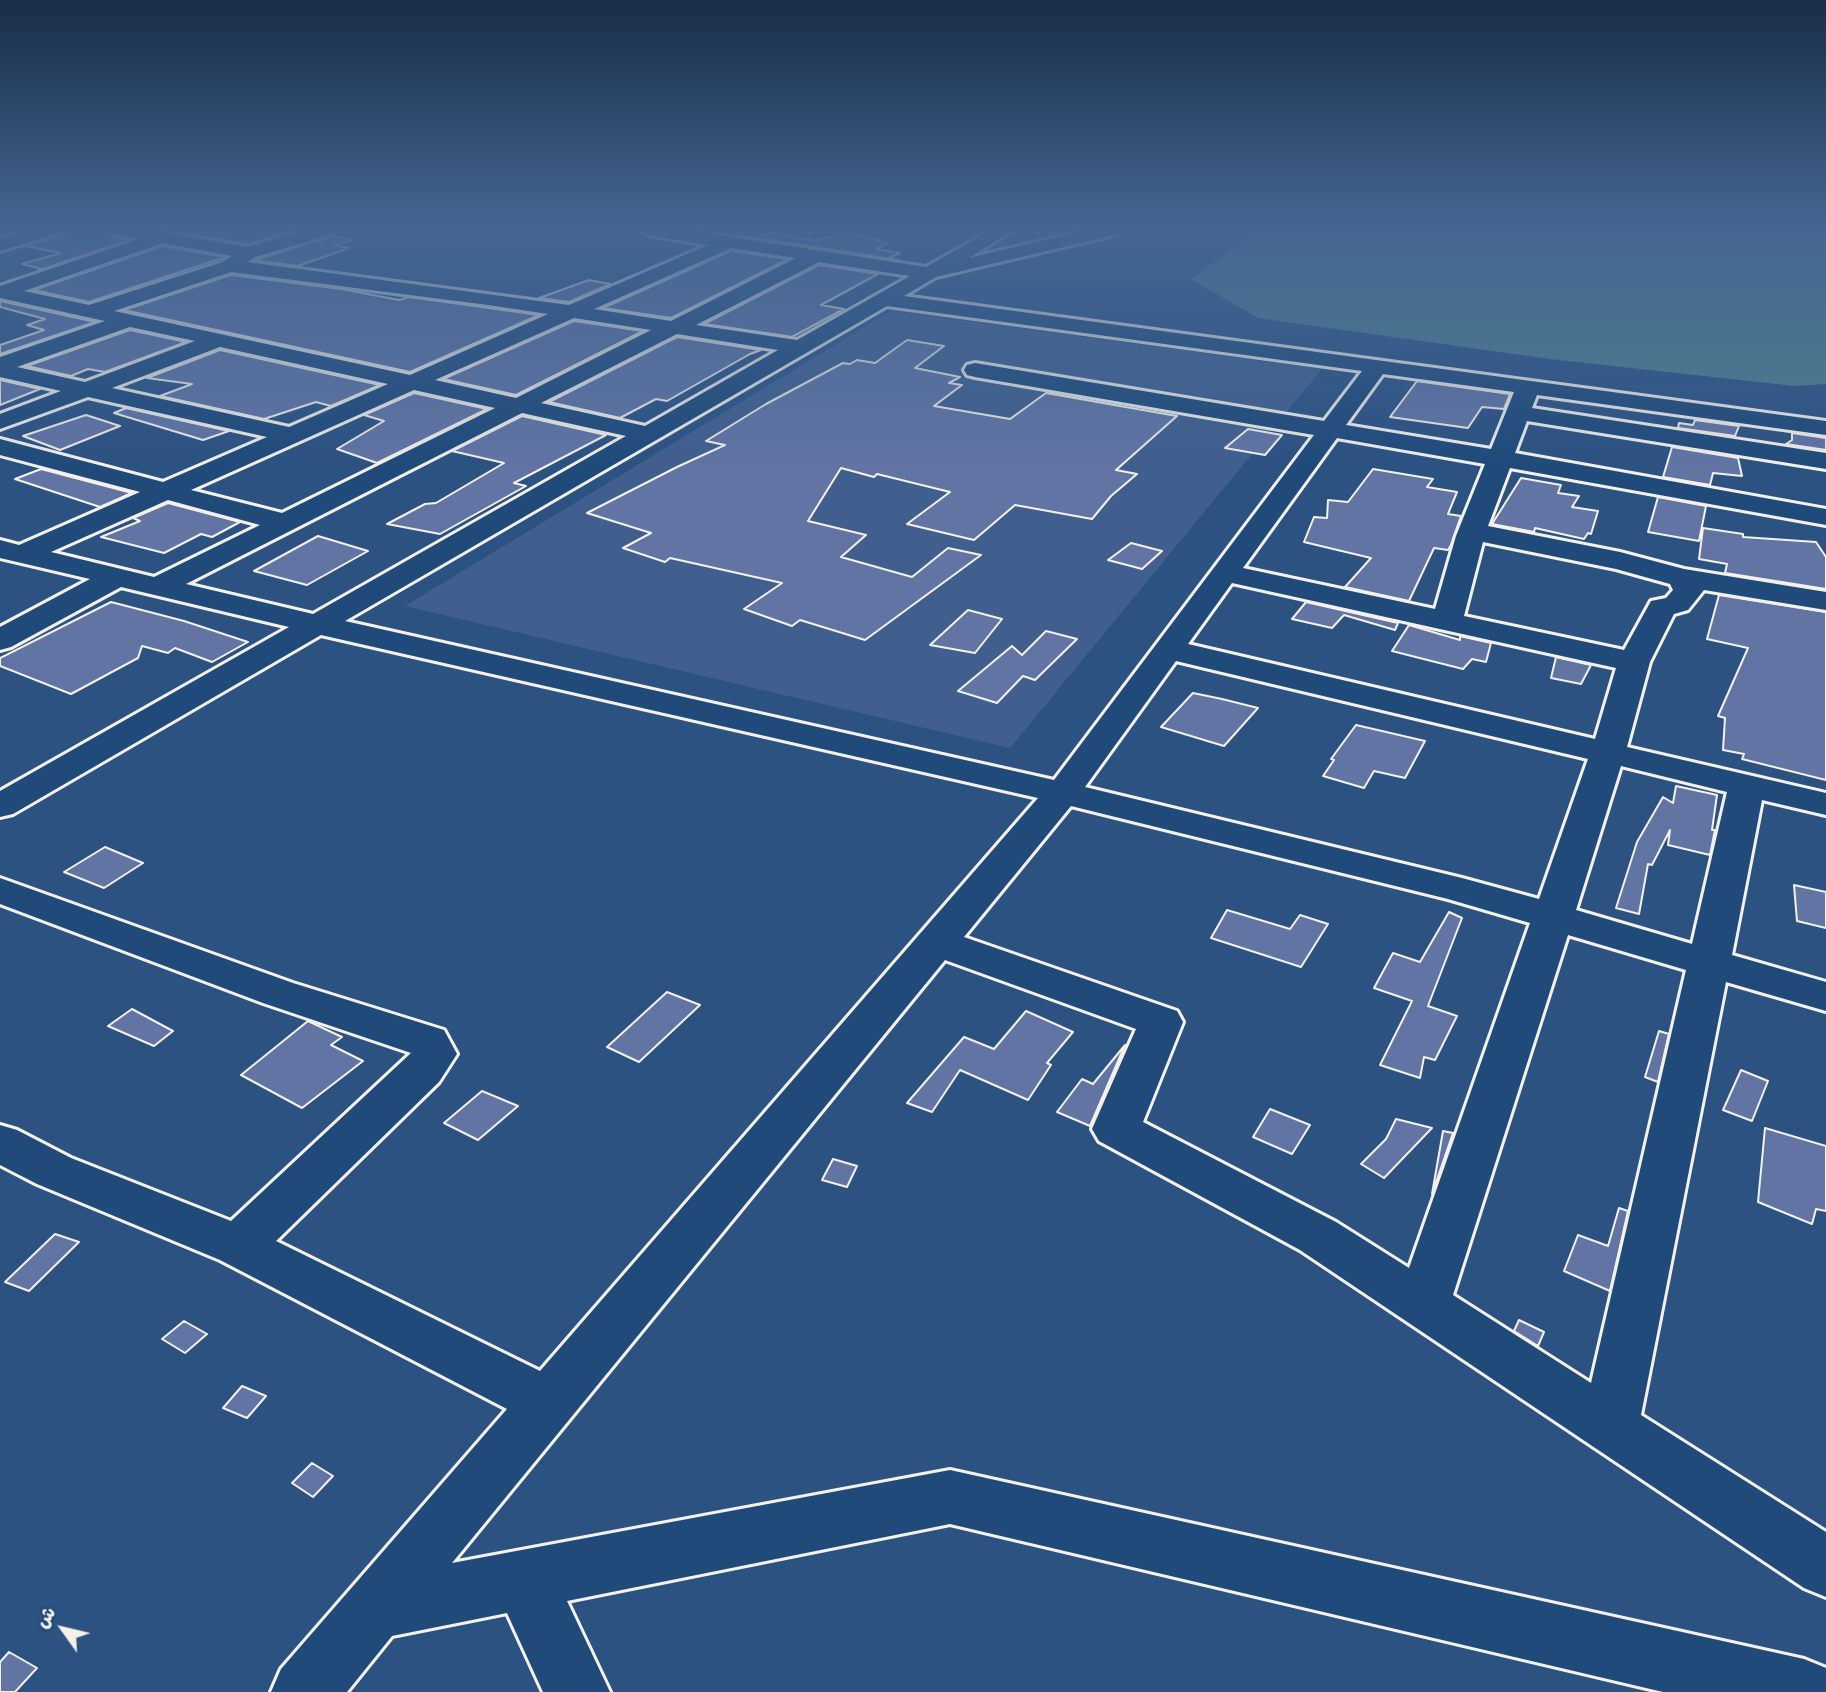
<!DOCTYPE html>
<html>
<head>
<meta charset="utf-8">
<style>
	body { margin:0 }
	#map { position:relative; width:1826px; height:1692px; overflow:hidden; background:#2c5282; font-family:Sriracha,"Playpen Sans Arabic",sans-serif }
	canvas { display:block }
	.north { position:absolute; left:28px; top:1594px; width:70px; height:70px; -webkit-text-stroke:5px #1f4a7a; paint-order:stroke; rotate:304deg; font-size:19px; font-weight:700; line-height:28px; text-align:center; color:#f4f1e8 }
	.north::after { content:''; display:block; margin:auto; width:24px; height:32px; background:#f4f1e8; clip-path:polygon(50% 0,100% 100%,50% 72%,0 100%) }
</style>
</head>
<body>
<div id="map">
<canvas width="1826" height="1692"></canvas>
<div class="north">ش</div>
</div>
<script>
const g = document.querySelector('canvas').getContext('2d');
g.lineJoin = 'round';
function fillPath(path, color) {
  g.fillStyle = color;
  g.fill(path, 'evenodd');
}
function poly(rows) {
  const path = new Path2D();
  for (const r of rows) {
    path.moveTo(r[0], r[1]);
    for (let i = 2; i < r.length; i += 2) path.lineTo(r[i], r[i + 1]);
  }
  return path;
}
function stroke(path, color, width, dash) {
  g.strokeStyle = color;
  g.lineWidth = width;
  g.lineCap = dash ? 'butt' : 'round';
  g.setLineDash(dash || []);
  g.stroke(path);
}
const built = poly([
	[891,311,1322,369,1010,748,405,606]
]);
const green = poly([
	[1257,230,1826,230,1826,384,1795,386,1550,359,1258,318,1191,279]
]);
const building = poly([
	[76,230,107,230,113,237,129,240,37,271,42,269,22,264,61,253,25,246,76,230],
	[195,230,296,230,247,244,195,235,195,230],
	[773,232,816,241,845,232,888,243,876,249,900,253,889,258,898,260,757,238,773,232],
	[334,236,352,240,334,245,349,248,298,266,255,260,334,236],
	[163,246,225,257,89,302,34,290,163,246],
	[731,251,788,259,671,318,603,308,731,251],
	[819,265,878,274,821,305,844,309,792,337,704,324,819,265],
	[231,275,341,289,399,300,409,297,539,315,410,372,124,310,231,275],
	[589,280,610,284,569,302,539,298,589,280],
	[0,301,95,322,0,354,0,345,44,330,27,325,45,319,0,307,0,301],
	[574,321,643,331,516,395,443,379,574,321],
	[130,330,186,342,105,372,88,369,71,376,27,366,130,330],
	[677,337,761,350,750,354,667,401,656,399,620,418,549,402,677,337],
	[907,340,944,346,915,368,960,377,949,383,962,385,934,406,1010,419,1046,393,1177,416,1116,470,1137,474,1111,496,1092,519,1015,505,974,540,907,524,950,492,877,474,874,477,841,468,808,521,866,535,841,557,912,577,948,548,981,555,865,640,800,620,792,626,744,609,782,583,670,558,665,562,623,548,651,533,587,513,677,467,725,445,706,441,766,404,843,363,850,364,857,360,875,363,907,340],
	[220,350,380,385,331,406,316,402,264,419,160,396,192,384,147,378,220,350],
	[0,380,40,389,0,405,0,380],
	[1417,381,1510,394,1504,409,1482,407,1468,428,1390,417,1417,381],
	[414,393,487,409,377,463,337,449,384,421,364,415,414,393],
	[126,408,229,431,203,440,114,413,126,408],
	[86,415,120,426,60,450,23,436,86,415],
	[522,416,606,435,514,483,526,486,440,534,387,524,425,504,436,503,504,463,452,451,522,416],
	[1695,420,1739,426,1735,436,1678,428,1679,423,1693,425,1695,420],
	[1248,429,1282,435,1265,455,1225,448,1248,429],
	[1792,433,1826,438,1826,450,1786,444,1792,440,1792,433],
	[1672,447,1738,458,1742,476,1713,473,1710,485,1663,477,1672,447],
	[41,469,132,493,100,507,15,479,41,469],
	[1373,469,1433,479,1427,487,1457,492,1448,514,1461,516,1451,545,1448,550,1434,548,1409,601,1345,587,1371,558,1304,542,1314,517,1327,518,1328,500,1348,502,1373,469],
	[1521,478,1561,485,1558,493,1579,496,1572,507,1598,511,1591,534,1588,533,1584,539,1535,528,1534,532,1492,524,1521,478],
	[1658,497,1706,506,1699,541,1648,532,1658,497],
	[168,503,240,522,212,537,201,534,164,553,101,537,140,521,133,518,168,503],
	[1703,528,1743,534,1743,537,1816,542,1826,557,1826,589,1725,573,1727,564,1699,559,1703,528],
	[318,536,368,551,307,585,254,571,318,536],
	[1131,543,1162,551,1142,569,1108,560,1131,543],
	[1719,595,1826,612,1826,780,1742,759,1744,754,1723,750,1725,718,1718,716,1748,648,1707,639,1719,595],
	[111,602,184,621,248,642,212,662,175,648,168,653,142,646,138,658,71,694,0,666,0,658,111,602],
	[1306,602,1398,623,1395,630,1344,615,1332,628,1292,619,1306,602],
	[968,610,1002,619,975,653,930,645,968,610],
	[1409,625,1460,640,1460,636,1491,643,1486,662,1472,659,1463,669,1392,651,1409,625],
	[1046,631,1077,639,1035,680,1023,676,997,703,958,691,1012,646,1022,655,1046,631],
	[1556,657,1591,665,1581,684,1551,678,1556,657],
	[1193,693,1222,699,1258,708,1224,746,1161,727,1193,693],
	[1356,725,1425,741,1405,778,1374,771,1364,788,1323,776,1334,760,1331,759,1356,725],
	[1676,786,1717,795,1712,830,1715,830,1710,855,1668,845,1670,830,1652,865,1648,864,1639,914,1616,908,1637,842,1663,797,1673,803,1676,786],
	[105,847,143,863,104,888,64,872,105,847],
	[1794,885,1826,892,1826,928,1797,921,1794,885],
	[1227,910,1290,929,1300,915,1328,924,1301,967,1211,938,1227,910],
	[1449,912,1462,918,1428,1006,1457,1016,1435,1060,1424,1057,1420,1078,1380,1065,1412,1001,1374,988,1393,953,1420,962,1449,912],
	[667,992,700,1005,639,1062,607,1047,667,992],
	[132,1009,173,1031,154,1046,108,1026,132,1009],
	[1026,1011,1073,1032,1047,1063,1051,1065,1028,1100,960,1070,932,1112,907,1103,964,1037,994,1049,1026,1011],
	[308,1021,342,1037,331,1045,363,1061,302,1108,241,1075,308,1021],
	[1659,1031,1669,1034,1658,1082,1645,1077,1659,1031],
	[1125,1045,1090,1126,1057,1112,1082,1079,1093,1084,1125,1045],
	[1741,1070,1768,1081,1752,1121,1723,1110,1741,1070],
	[482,1091,518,1106,478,1140,444,1123,482,1091],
	[1270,1109,1310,1125,1292,1154,1253,1137,1270,1109],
	[1396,1119,1432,1128,1384,1178,1361,1164,1386,1139,1396,1119],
	[1765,1128,1826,1146,1826,1211,1816,1209,1812,1224,1758,1202,1765,1128],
	[1443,1131,1453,1133,1432,1194,1443,1131],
	[833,1159,857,1166,847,1187,822,1180,833,1159],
	[1619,1208,1628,1211,1610,1291,1564,1271,1578,1235,1608,1246,1619,1208],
	[55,1234,79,1242,29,1291,5,1282,55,1234],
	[1519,1320,1544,1332,1538,1346,1514,1331,1519,1320],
	[184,1321,207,1334,185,1353,162,1339,184,1321],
	[242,1386,266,1396,247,1418,223,1408,242,1386],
	[312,1463,333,1476,313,1497,292,1483,312,1463],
	[9,1652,37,1668,15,1692,0,1692,0,1662,9,1652]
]);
const minor = poly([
	[30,230,59,230,56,234,0,251,0,239,30,230],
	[110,230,151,230,247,247,306,230,335,230,332,234,255,257,247,262,569,305,708,245,649,235,640,230,686,230,926,267,991,230,1013,230,969,258,1088,230,1121,230,1118,234,936,277,904,296,1826,421,1826,435,1537,395,1532,408,1826,453,1826,469,1527,421,1515,453,1826,509,1826,525,1510,468,1488,526,1620,552,1684,569,1826,592,1826,610,1704,590,1688,610,1674,614,1650,662,1627,747,1826,793,1826,815,1762,800,1732,955,1826,982,1826,1011,1726,982,1641,1415,1826,1532,1826,1597,1804,1588,1300,1250,1099,1141,1092,1129,1136,1029,945,960,452,1563,950,1470,1804,1659,1826,1668,1826,1692,1663,1692,950,1524,567,1601,610,1692,543,1692,507,1613,392,1636,347,1692,271,1692,281,1669,507,1409,220,1260,37,1184,0,1165,0,1125,17,1130,71,1158,231,1221,411,1053,263,1003,0,904,0,878,293,983,444,1030,457,1054,439,1082,276,1241,540,1371,1038,798,321,635,13,814,0,817,0,791,289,627,121,587,11,647,0,650,0,627,90,579,0,558,0,540,19,545,140,492,0,455,0,439,163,482,267,437,88,397,0,429,0,414,61,391,0,377,0,357,105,321,0,298,0,286,139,239,113,234,110,230],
	[163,243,232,256,223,262,89,305,24,291,163,243],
	[731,248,796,258,671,321,594,309,731,248],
	[819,262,910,276,797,340,696,325,819,262],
	[231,272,488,305,548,314,410,375,114,311,231,272],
	[887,306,1362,371,1324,421,975,363,967,365,964,370,967,375,975,377,1314,435,1054,780,345,621,887,306],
	[574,318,651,330,516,398,435,380,574,318],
	[130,327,195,341,85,382,17,367,130,327],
	[677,334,778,350,645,426,541,403,677,334],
	[220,347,388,384,289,427,112,388,220,347],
	[1383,374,1514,392,1491,449,1346,425,1383,374],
	[414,390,495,408,282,513,191,490,414,390],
	[522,413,626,436,313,614,186,584,522,413],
	[1337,438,1485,464,1456,536,1435,609,1243,568,1337,438],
	[168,500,260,525,154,577,51,552,168,500],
	[1483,542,1616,569,1670,584,1673,590,1666,598,1651,601,1624,650,1464,616,1483,542],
	[1232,583,1616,668,1595,739,1188,644,1232,583],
	[1176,661,1588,759,1539,899,1462,878,1085,787,1176,661],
	[1621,766,1727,792,1692,944,1576,910,1621,766],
	[1071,806,1448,899,1530,923,1409,1268,1336,1222,1143,1122,1183,1022,1177,1011,964,937,1071,806],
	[1568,935,1686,970,1591,1383,1453,1295,1568,935]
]);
fillPath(built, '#405f8e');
fillPath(green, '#4c808c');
fillPath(building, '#6174a4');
stroke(building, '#f4f1e8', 2);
stroke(minor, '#f4f1e8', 6);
fillPath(minor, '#1f4a7a');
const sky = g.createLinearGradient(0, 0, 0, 467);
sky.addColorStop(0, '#182d48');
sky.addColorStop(0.49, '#456692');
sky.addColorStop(1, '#45669200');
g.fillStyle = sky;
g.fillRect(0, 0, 1826, 467);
</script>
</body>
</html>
